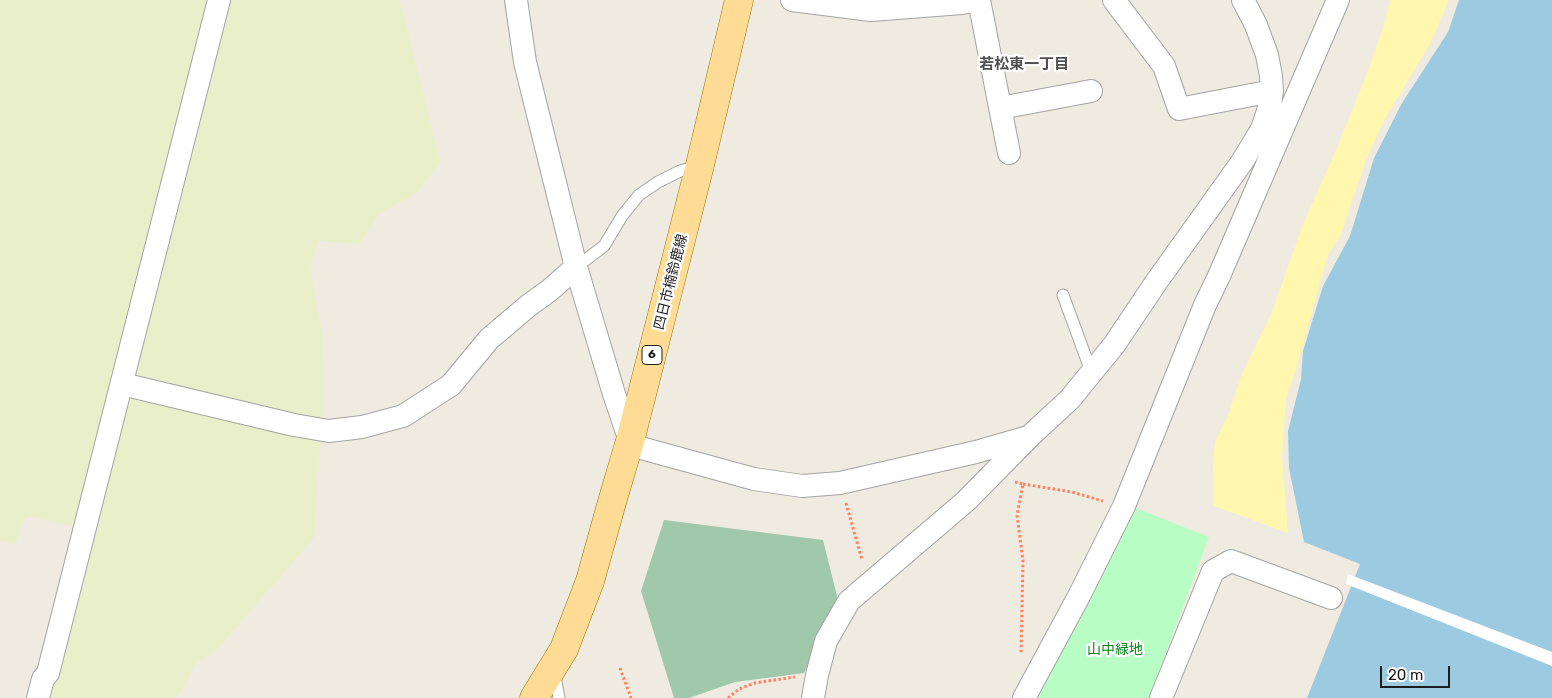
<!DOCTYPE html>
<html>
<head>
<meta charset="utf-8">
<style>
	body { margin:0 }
	#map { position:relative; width:1552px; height:698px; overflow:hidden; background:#efebe0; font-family:Rubik,sans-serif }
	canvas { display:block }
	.scale { position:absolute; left:1380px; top:666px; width:70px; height:22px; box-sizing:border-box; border:2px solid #1c1c1c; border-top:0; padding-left:6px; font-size:15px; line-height:18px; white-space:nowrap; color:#1c1c1c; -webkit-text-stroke:4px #fff; paint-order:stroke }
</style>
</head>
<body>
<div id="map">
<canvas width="1552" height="698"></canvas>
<div class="scale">20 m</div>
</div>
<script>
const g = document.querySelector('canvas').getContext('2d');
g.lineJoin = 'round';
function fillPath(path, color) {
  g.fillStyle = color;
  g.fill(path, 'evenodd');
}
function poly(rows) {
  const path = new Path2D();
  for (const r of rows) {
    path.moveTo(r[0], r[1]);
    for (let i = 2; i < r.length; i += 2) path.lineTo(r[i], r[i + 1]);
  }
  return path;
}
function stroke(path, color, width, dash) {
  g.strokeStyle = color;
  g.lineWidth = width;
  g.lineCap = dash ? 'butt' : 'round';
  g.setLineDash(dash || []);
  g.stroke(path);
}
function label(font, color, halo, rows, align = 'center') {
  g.font = font + ' Rubik,"Noto Sans JP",sans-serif';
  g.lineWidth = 4.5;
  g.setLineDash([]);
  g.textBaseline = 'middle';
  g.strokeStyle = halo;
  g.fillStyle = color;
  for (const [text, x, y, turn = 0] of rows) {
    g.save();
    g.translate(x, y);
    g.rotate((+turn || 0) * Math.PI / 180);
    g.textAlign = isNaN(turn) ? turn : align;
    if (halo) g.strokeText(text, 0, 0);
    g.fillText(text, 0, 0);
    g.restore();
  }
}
const farmland = poly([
	[0,0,399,0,402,8,440,162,419,191,379,214,360,244,318,241,310,268,323,337,324,410,319,456,314,538,216,651,197,662,177,698,51,698,94,532,32,516,23,520,16,544,0,540]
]);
const sand = poly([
	[1390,0,1449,0,1430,44,1385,119,1366,160,1341,234,1327,257,1296,370,1286,399,1282,457,1288,533,1214,506,1213,465,1215,442,1228,415,1242,374,1272,312,1303,224,1334,155,1366,76,1383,28]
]);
const cemetery = poly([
	[664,520,823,540,838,600,804,673,735,682,689,698,674,698,641,591]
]);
const park = poly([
	[1136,508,1209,537,1149,698,1037,698,1075,620]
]);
const water = poly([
	[1459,0,1552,0,1552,698,1307,698,1360,564,1304,542,1289,468,1288,431,1301,379,1303,351,1323,286,1350,236,1374,158,1402,103,1448,32]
]);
const pier = poly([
	[1348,574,1552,652,1552,666,1346,584]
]);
const path = poly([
	[1015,482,1023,484,1017,515,1023,561,1021,654],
	[1023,484,1072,492,1103,501],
	[846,503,862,560],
	[620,668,631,698],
	[728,698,739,689,755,683,795,677]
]);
const service = poly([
	[576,267,604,246,622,216,639,195,658,182,680,171,698,166],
	[1063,295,1092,374],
	[554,671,559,698]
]);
const minor = poly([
	[516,0,525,62,576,267,614,394,630,441,641,448,754,479,802,486,840,483,976,452,1028,437],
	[792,0,871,10,962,3,979,0],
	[979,0,1009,153],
	[1114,0,1164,66,1179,109,1272,91],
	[1000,108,1091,91],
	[122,384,294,425,329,431,362,427,403,416,451,385,489,339,528,306,550,290,576,267],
	[38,698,43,679,48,673,219,0],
	[813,698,817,675,826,641,849,601,966,501,1030,436,1070,399,1114,345,1157,281,1242,162,1262,129,1270,105,1272,91,1271,76,1267,55,1256,25,1243,0],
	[1024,698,1079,596,1124,506,1205,305,1219,276,1338,0],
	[1161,698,1213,571,1231,561,1331,598]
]);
const primary = poly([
	[534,698,564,649,590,581,612,502,630,441,700,165,739,0]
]);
const shields = [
	[652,355,20]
];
const shieldNames = [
	["6",652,355]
];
const streetNames = [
	["四日市楠鈴鹿線",671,282,-76]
];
const parkNames = [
	["山中緑地",1115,650]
];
const neighbourhoodNames = [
	["若松東一丁目",1024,65]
];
fillPath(farmland, '#e9f0c9');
fillPath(sand, '#fff7ae');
fillPath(cemetery, '#9fc9aa');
fillPath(park, '#b8fec4');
fillPath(water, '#9ccae1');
fillPath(pier, '#fff');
stroke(service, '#a3a3a3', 13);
stroke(minor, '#a3a3a3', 24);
stroke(primary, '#947100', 29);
stroke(path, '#ff8161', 3, [2.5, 2.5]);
stroke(service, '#fff', 11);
stroke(minor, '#fff', 22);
stroke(primary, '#ffdc95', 28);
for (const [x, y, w] of shields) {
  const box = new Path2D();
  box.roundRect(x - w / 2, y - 9.5, w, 19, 4);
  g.fillStyle = '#fff';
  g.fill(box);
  stroke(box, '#1c1c1c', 1);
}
label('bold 12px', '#1c1c1c', null, shieldNames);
label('14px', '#1c1c1c', '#fff', streetNames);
label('14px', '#028219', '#fff', parkNames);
label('bold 15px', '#4f4f4f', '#fff', neighbourhoodNames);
</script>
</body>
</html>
